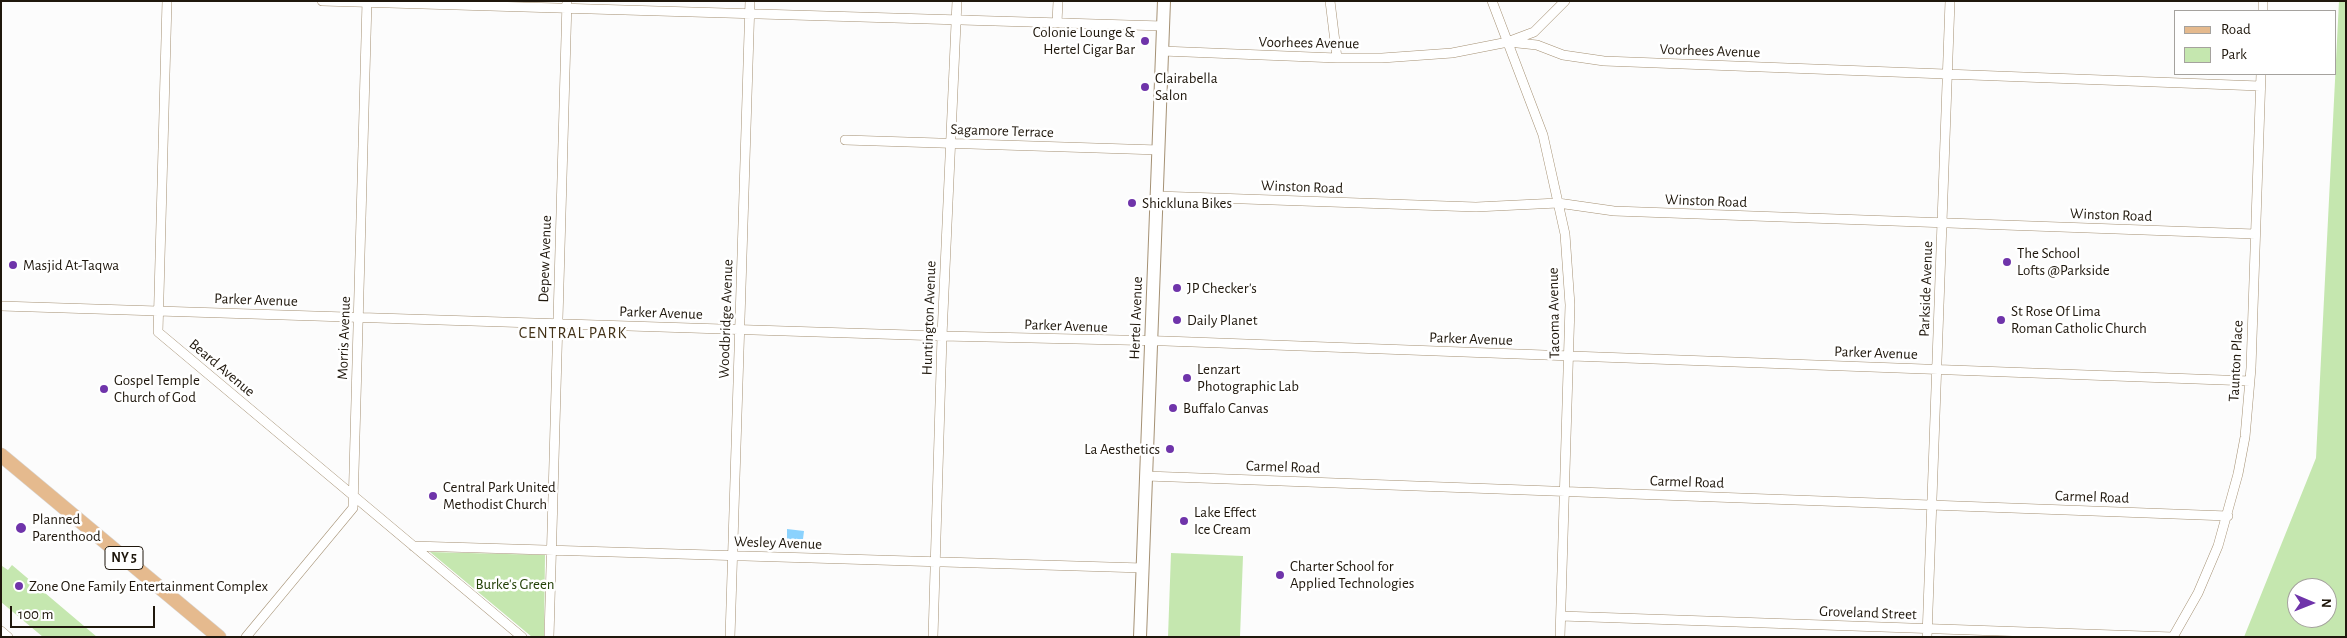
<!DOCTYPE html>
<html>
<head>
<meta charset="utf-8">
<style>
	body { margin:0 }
	#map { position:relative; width:2347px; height:638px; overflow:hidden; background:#fcfcfc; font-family:"Alegreya Sans",sans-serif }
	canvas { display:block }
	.frame { position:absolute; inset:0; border:2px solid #1f170c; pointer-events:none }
	.legend { position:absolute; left:2174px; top:10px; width:162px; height:65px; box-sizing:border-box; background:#fff; border:1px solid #a5a29e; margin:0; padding:6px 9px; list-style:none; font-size:15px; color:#1f170c }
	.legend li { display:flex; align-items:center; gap:10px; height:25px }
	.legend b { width:25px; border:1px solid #a5a29e }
	.north { position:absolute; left:2287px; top:578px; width:50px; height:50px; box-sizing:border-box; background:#fff; border:1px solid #a5a29e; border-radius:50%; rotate:91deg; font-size:14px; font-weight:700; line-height:20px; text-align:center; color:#1f170c }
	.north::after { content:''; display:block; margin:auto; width:18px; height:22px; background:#6f34aa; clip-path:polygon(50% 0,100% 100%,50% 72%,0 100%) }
	.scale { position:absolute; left:10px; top:606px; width:145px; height:22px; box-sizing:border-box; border:2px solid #1f170c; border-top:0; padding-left:6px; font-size:15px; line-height:18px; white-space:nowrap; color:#1f170c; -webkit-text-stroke:4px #fff; paint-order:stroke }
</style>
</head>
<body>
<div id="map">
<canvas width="2347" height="638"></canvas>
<div class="frame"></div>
<ul class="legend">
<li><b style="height:6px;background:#e5ba8e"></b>Road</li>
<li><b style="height:14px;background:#c5e7af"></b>Park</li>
</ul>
<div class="north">N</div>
<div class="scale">100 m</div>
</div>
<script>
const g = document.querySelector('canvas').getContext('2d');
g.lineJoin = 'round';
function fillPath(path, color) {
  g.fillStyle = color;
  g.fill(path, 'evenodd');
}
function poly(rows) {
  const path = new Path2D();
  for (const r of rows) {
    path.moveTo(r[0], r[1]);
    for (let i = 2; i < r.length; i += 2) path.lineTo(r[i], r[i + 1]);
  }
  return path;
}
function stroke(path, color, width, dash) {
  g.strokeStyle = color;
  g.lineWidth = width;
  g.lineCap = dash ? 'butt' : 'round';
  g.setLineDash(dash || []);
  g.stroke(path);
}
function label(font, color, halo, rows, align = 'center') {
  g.font = font + ' "Alegreya Sans",sans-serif';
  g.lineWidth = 5;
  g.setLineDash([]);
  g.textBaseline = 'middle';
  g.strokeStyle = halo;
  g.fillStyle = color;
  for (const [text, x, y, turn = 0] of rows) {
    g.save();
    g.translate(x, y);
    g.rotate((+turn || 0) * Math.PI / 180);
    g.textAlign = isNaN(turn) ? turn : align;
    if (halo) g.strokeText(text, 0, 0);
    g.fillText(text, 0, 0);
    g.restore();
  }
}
const green = poly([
	[2339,1,2346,1,2346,637,2244,637,2316,458],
	[2297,588,2327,588,2327,618,2297,618],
	[430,552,545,555,544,637,532,637],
	[1171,553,1243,556,1240,637,1168,637],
	[12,565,97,637,43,637,1,602,1,568,2,566,8,570]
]);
const water = poly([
	[787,529,804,531,803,539,787,540]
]);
const street = poly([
	[167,1,158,332,522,637],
	[322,1,1163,26],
	[1330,1,1337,58],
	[1492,1,1543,135,1565,234,1570,305,1560,637],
	[2263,11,2263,1],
	[1057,23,1058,1],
	[1510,41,1534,32,1565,1],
	[1162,51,1337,58,1382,58,1452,53,1508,42,1537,45,1563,55,1604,61,2260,86],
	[845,140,1159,150],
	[1157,196,1476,207,1558,203,1614,211,2255,234],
	[1,306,942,336,1165,341,2250,381],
	[1146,476,2228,516],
	[413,546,1143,568],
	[1561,616,2173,637],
	[1,631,8,637],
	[246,637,353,508,367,1],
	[549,637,567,1],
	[730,637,750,1],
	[933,637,942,336,957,1],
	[1927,637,1950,1],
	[2173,637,2198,593,2218,546,2238,474,2245,437,2251,368,2261,74]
]);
const secondary = poly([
	[1140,637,1164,1]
]);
const primary = poly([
	[1,455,219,637]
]);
const markers = [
	[1145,41,5,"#6f34aa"],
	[1145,87,5,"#6f34aa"],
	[1132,203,5,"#6f34aa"],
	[2007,262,5,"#6f34aa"],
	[13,265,5,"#6f34aa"],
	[1177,288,5,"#6f34aa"],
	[1177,320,5,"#6f34aa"],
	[2001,320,5,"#6f34aa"],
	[1187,378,5,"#6f34aa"],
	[104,389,5,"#6f34aa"],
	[1173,408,5,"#6f34aa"],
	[1170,449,5,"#6f34aa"],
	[433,496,5,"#6f34aa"],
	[1184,521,5,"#6f34aa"],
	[21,528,6,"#6f34aa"],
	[1280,575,5,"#6f34aa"],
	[19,586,5,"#6f34aa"]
];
const shields = [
	[124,558,38]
];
const shieldNames = [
	["NY 5",124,558]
];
const poiNames = [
	["Colonie Lounge &",1135,32,"right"],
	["Hertel Cigar Bar",1135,49,"right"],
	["Clairabella",1155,78],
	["Salon",1155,95],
	["Shickluna Bikes",1142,203],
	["The School",2017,253],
	["Lofts @Parkside",2017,270],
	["Masjid At-Taqwa",23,265],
	["JP Checker's",1187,288],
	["St Rose Of Lima",2011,311],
	["Roman Catholic Church",2011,328],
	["Daily Planet",1187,320],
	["Lenzart",1197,369],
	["Photographic Lab",1197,386],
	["Gospel Temple",114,380],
	["Church of God",114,397],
	["Buffalo Canvas",1183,408],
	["La Aesthetics",1160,449,"right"],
	["Central Park United",443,487],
	["Methodist Church",443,504],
	["Lake Effect",1194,512],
	["Ice Cream",1194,529],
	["Planned",32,519],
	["Parenthood",32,536],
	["Charter School for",1290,566],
	["Applied Technologies",1290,583],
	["Zone One Family Entertainment Complex",29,586]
];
const streetNames = [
	["Voorhees Avenue",1309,43,1],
	["Voorhees Avenue",1710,51,2],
	["Sagamore Terrace",1002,131,2],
	["Winston Road",1302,187,2],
	["Winston Road",1706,201,2],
	["Winston Road",2111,215,2],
	["Depew Avenue",545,259,-88],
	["Parkside Avenue",1926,289,-88],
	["Parker Avenue",256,300,2],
	["Parker Avenue",661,313,2],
	["Tacoma Avenue",1554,313,-91],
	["Huntington Avenue",929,318,-88],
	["Hertel Avenue",1136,318,-88],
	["Woodbridge Avenue",726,319,-88],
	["Parker Avenue",1066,326,2],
	["Morris Avenue",344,338,-88],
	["Parker Avenue",1471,339,2],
	["Parker Avenue",1876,353,2],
	["Taunton Place",2236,361,-87],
	["Beard Avenue",222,368,40],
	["Carmel Road",1283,467,2],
	["Carmel Road",1687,482,2],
	["Carmel Road",2092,497,2],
	["Wesley Avenue",778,543,2],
	["Groveland Street",1868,613,2]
];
const parkNames = [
	["Burke's Green",515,584]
];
const neighbourhoodNames = [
	["CENTRAL PARK",573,333]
];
fillPath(green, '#c5e7af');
fillPath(water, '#8bd2fd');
stroke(street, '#a59174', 10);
stroke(secondary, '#a59174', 14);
stroke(primary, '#d7d5d3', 15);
stroke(street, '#fff', 9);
stroke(secondary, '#fff', 12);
stroke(primary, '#e5ba8e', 14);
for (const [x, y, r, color] of markers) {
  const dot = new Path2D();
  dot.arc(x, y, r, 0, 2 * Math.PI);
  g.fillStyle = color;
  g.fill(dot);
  stroke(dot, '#fff', 2);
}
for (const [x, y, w] of shields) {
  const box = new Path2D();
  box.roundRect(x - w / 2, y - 11.5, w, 23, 4);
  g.fillStyle = '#fff';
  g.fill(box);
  stroke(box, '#1f170c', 1);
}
label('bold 14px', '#1f170c', null, shieldNames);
label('15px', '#1f170c', '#fff', poiNames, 'left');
label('15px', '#1f170c', '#fff', streetNames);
label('15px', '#234007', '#fff', parkNames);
g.letterSpacing = '1px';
label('16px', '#433218', '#fff', neighbourhoodNames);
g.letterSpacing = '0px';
</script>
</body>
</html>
